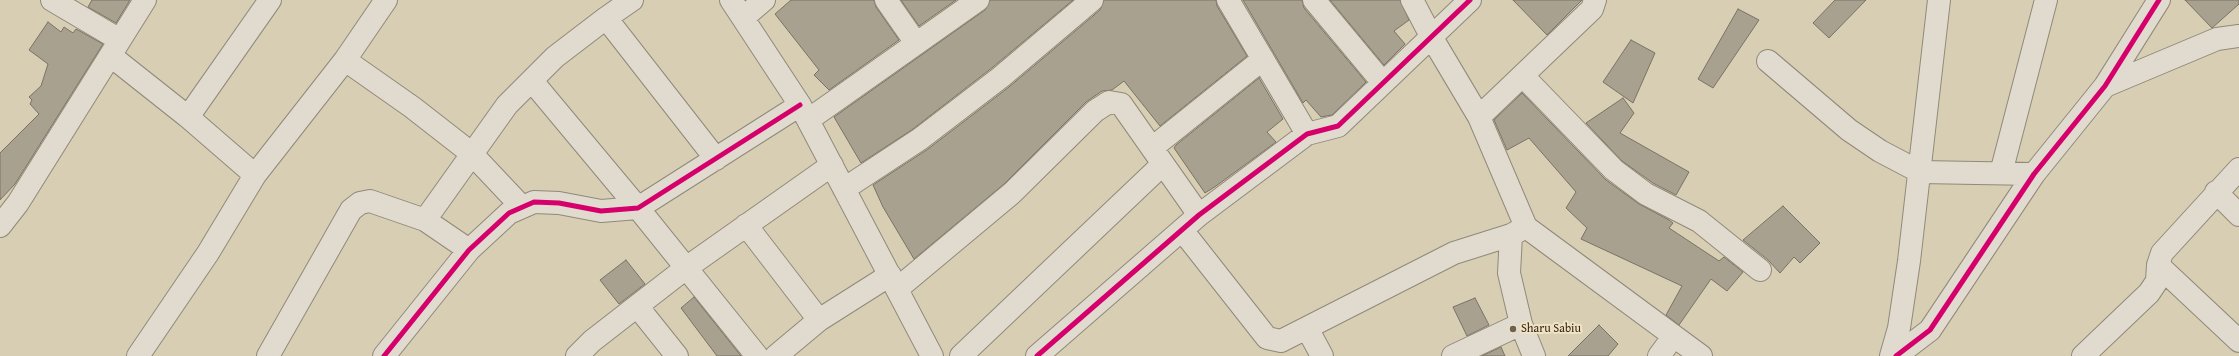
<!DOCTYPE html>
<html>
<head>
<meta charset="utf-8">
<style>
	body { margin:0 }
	canvas { display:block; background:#d7ceb4 }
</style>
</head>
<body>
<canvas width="2239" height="356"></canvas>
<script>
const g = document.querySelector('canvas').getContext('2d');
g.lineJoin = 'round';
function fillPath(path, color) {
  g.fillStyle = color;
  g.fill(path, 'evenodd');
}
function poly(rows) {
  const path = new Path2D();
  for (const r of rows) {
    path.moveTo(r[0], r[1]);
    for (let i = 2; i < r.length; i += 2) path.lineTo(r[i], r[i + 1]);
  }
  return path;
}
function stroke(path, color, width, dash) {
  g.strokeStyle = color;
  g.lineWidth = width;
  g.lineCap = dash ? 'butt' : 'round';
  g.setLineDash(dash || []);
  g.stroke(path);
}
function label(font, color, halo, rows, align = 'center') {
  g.font = font + ' "Gentium Book Plus",serif';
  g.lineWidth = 4;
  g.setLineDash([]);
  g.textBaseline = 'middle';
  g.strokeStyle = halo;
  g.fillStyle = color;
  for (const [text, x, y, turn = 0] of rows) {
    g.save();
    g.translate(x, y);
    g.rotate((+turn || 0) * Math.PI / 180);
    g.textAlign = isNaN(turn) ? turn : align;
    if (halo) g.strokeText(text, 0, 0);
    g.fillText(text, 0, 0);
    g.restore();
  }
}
const building = poly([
	[92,0,130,0,116,23,88,7,92,0],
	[791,0,874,0,876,7,899,40,829,90,814,75,819,70,775,14,791,0],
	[901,0,956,0,919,26,901,0],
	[990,0,1073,0,993,67,913,129,861,163,834,117,985,10,990,0],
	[1104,0,1216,0,1217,6,1247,56,1160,126,1124,81,1112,90,1102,91,1086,102,1004,184,914,259,883,207,873,185,928,149,1009,87,1100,10,1104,0],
	[1243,0,1302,0,1304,8,1366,82,1332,115,1321,117,1306,100,1303,103,1243,0],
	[1330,0,1400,0,1409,20,1394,31,1405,44,1384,65,1330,0],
	[1513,0,1582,0,1547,35,1513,0],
	[1835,0,1866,0,1829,38,1813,23,1835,0],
	[2185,0,2239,0,2239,4,2212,28,2185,0],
	[1738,9,1759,20,1713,88,1698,79,1738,9],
	[48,22,61,32,64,27,73,33,76,29,103,44,15,184,0,200,0,153,39,114,30,104,32,100,29,97,41,86,48,64,29,50,48,22],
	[1631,40,1655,53,1633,103,1603,82,1631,40],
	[1259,78,1283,119,1267,132,1276,142,1216,186,1205,193,1174,148,1176,145,1259,78],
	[1522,93,1606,180,1639,204,1669,220,1673,223,1669,228,1719,261,1724,257,1743,272,1727,291,1711,279,1679,325,1666,315,1682,286,1581,239,1587,228,1566,208,1576,192,1529,138,1507,150,1494,120,1522,93],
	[1623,98,1634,113,1620,133,1689,172,1676,195,1653,183,1622,161,1586,123,1623,98],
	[1783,206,1820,243,1800,263,1794,257,1780,273,1768,260,1743,240,1783,206],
	[626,260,645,284,619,304,600,280,626,260],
	[694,297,741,356,717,356,681,308,694,297],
	[1475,298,1489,325,1467,336,1453,307,1475,298],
	[1599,325,1618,344,1608,356,1568,356,1599,325],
	[1501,347,1505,356,1482,356,1501,347]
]);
const street = poly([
	[52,0,120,40],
	[731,0,800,105,932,356],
	[886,0,916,43],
	[1228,0,1307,134],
	[1314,0,1383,83],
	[1412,0,1432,38,1479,117,1526,227],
	[606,18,716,159],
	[743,18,764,0],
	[111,56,188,117,255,175],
	[345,60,412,107,471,153,521,206],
	[1768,61,1849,130,1880,151,1920,172,2034,174],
	[1523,76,1614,170,1646,194,1699,221,1760,270],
	[532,81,638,208,757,356],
	[2105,86,2217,39,2239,36],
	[188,117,270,0],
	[1479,117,1592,9,1595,0],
	[808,120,978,0],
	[1152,148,1263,59],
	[2001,173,2046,0],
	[844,189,920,139,1001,77,1092,0],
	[2216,192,2239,215],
	[425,220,507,105,555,57,606,18,632,0],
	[746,225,819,320],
	[0,226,18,203,145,0],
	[1182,230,1267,338,1281,341,1454,253,1511,235],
	[2158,265,2239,341],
	[897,289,1012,193,1095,111,1109,102,1121,104,1199,215],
	[637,306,677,356],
	[1307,328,1322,356],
	[138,356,208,253,255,175,345,60,386,0],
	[268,356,351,210,360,203,370,201,425,220,469,250],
	[384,356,469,250,509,213,534,202,559,203,601,211,638,208,800,105],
	[577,356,592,341,686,268,832,165],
	[776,356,819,320,890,275],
	[961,356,1163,164],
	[1037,356,1199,215,1307,134,1338,126,1470,0],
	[1453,356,1521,324],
	[1534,356,1521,324,1509,273,1511,235,1526,227,1701,356],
	[1659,356,1673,337],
	[1891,356,1899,328,1909,261,1939,0],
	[1896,356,1930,330,2034,174,2105,86,2159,0],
	[2083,356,2149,293,2157,281,2158,265,2162,253,2239,169]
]);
const cycleway = poly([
	[384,356,469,250,509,213,534,202,559,203,601,211,638,208,800,105],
	[1037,356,1199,215,1307,134,1338,126,1470,0],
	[1896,356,1930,330,2034,174,2105,86,2159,0]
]);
const markers = [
	[1513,329,4,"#6f6050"]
];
const poiNames = [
	["Sharu Sabiu",1521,329]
];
fillPath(building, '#a8a190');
stroke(building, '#7a7264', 1);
stroke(street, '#918979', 24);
stroke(street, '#e0dbce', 22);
stroke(cycleway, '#d6006c', 5);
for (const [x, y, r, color] of markers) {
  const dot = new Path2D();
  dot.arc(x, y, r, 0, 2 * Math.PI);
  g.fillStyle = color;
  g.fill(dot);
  stroke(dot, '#efe3c4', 1.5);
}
label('12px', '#37251a', '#efe3c4', poiNames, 'left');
</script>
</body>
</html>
